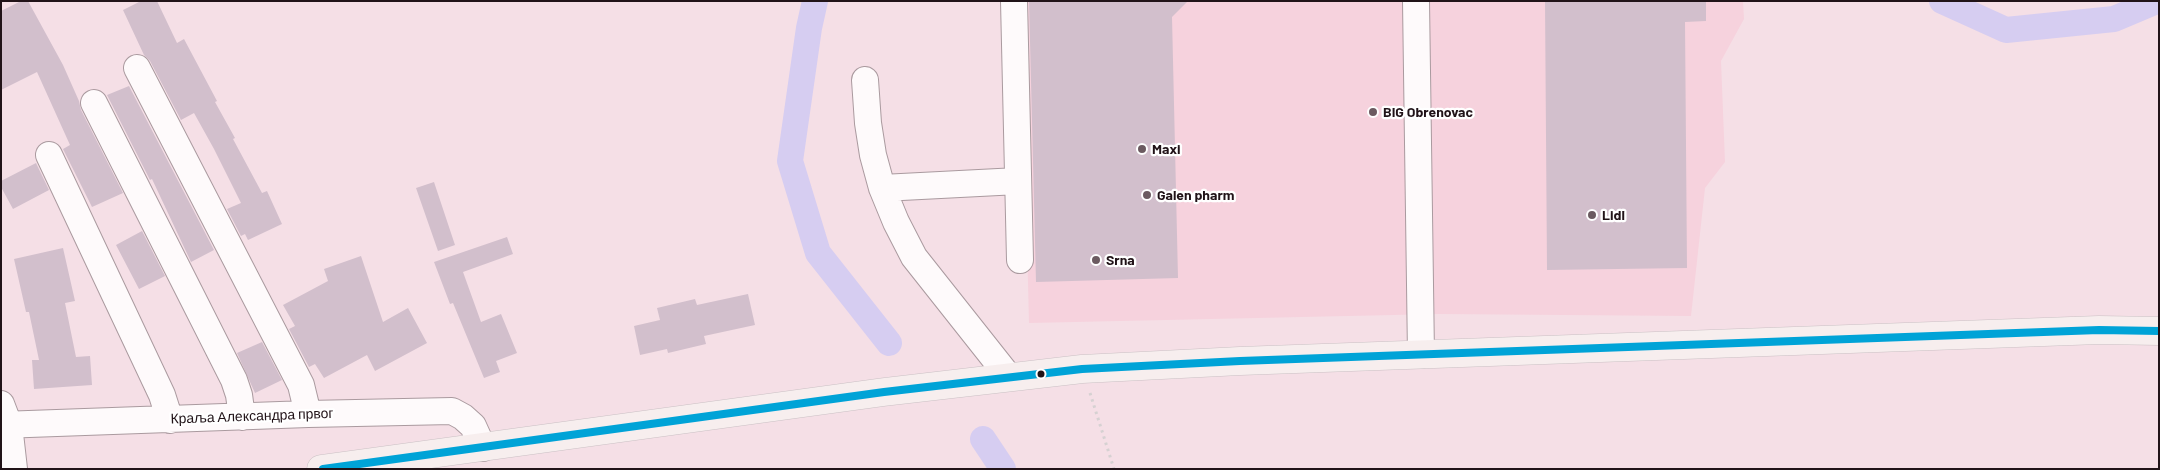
<!DOCTYPE html>
<html>
<head>
<meta charset="utf-8">
<style>
	body { margin:0 }
	#map { position:relative; width:2160px; height:470px; overflow:hidden; background:#f5dfe6; font-family:Barlow,sans-serif }
	canvas { display:block }
	.frame { position:absolute; inset:0; border:2px solid #211318; pointer-events:none }
</style>
</head>
<body>
<div id="map">
<canvas width="2160" height="470"></canvas>
<div class="frame"></div>
</div>
<script>
const g = document.querySelector('canvas').getContext('2d');
g.lineJoin = 'round';
function fillPath(path, color) {
  g.fillStyle = color;
  g.fill(path, 'evenodd');
}
function poly(rows) {
  const path = new Path2D();
  for (const r of rows) {
    path.moveTo(r[0], r[1]);
    for (let i = 2; i < r.length; i += 2) path.lineTo(r[i], r[i + 1]);
  }
  return path;
}
function stroke(path, color, width, dash) {
  g.strokeStyle = color;
  g.lineWidth = width;
  g.lineCap = dash ? 'butt' : 'round';
  g.setLineDash(dash || []);
  g.stroke(path);
}
function label(font, color, halo, rows, align = 'center') {
  g.font = font + ' Barlow,sans-serif';
  g.lineWidth = 4.5;
  g.setLineDash([]);
  g.textBaseline = 'middle';
  g.strokeStyle = halo;
  g.fillStyle = color;
  for (const [text, x, y, turn = 0] of rows) {
    g.save();
    g.translate(x, y);
    g.rotate((+turn || 0) * Math.PI / 180);
    g.textAlign = isNaN(turn) ? turn : align;
    if (halo) g.strokeText(text, 0, 0);
    g.fillText(text, 0, 0);
    g.restore();
  }
}
const built = poly([
	[1021,1,1743,1,1744,19,1721,61,1725,162,1705,188,1691,316,1439,314,1029,323]
]);
const canal = poly([
	[815,1,809,28,790,161,818,253,889,343],
	[1942,1,2006,30,2114,19,2157,1],
	[983,439,1003,469]
]);
const building = poly([
	[21,1,28,1,63,65,79,101,81,110,123,193,92,207,63,149,70,145,37,72,1,90,1,11],
	[141,1,157,1,177,43,184,39,217,101,215,102,235,138,233,139,262,193,267,191,282,224,248,240,245,234,241,236,227,209,241,203,214,149,194,113,181,120,150,61,144,55,123,10],
	[1029,1,1188,1,1172,17,1178,278,1036,282],
	[1545,1,1706,1,1706,21,1685,22,1687,268,1547,270],
	[129,86,214,250,191,262,152,179,150,180,107,95],
	[36,163,49,190,13,209,1,187,1,181],
	[434,182,455,245,438,251,416,188],
	[142,231,165,276,139,289,116,245],
	[507,237,513,254,463,272,481,322,501,314,517,353,496,361,500,372,484,378,453,303,450,304,434,262],
	[63,248,75,301,65,303,76,357,90,356,92,385,34,389,32,360,39,360,29,312,26,312,14,259],
	[361,256,383,322,408,308,427,343,375,371,367,355,324,378,315,364,309,367,289,329,295,326,283,305,328,281,324,269],
	[748,294,755,325,704,336,706,344,668,353,667,349,640,355,634,326,660,320,657,308,695,299,697,305],
	[262,342,282,380,255,393,237,353]
]);
const path = poly([
	[1090,393,1114,469]
]);
const minor = poly([
	[1014,1,1020,260],
	[1416,1,1421,355],
	[137,68,301,385,308,414],
	[865,80,868,123,873,155,882,188,896,222,914,257,1009,377],
	[94,103,234,380,239,395,242,417],
	[49,155,162,395,170,420],
	[882,188,1018,181],
	[1,404,9,425,14,469],
	[1,425,308,414,452,411,463,417,473,426,483,448]
]);
const major = poly([
	[321,469,884,392,1082,369,1240,361,2099,330,2159,331]
]);
const bus1 = poly([
	[323,469,884,392,1082,369,1240,361,2099,330,2159,331]
]);
const markers = [
	[1373,112,5,"#6b5a60"],
	[1142,149,5,"#6b5a60"],
	[1147,195,5,"#6b5a60"],
	[1592,215,5,"#6b5a60"],
	[1096,260,5,"#6b5a60"],
	[1041,374,4.5,"#211318"]
];
const poiNames = [
	["BIG Obrenovac",1383,112],
	["Maxi",1152,149],
	["Galen pharm",1157,195],
	["Lidl",1602,215],
	["Srna",1106,260]
];
const streetNames = [
	["Краља Александра првог",252,416,-2]
];
fillPath(built, '#f6d2dd');
stroke(canal, '#d6cdf1', 26);
fillPath(building, '#d2bfcc');
stroke(minor, '#aa9a9f', 28);
stroke(major, '#cac0c4', 29);
stroke(path, '#d6d1d2', 3, [2.5, 4]);
stroke(minor, '#fefafb', 26);
stroke(major, '#f7eeee', 28);
stroke(bus1, '#00a3d7', 8);
for (const [x, y, r, color] of markers) {
  const dot = new Path2D();
  dot.arc(x, y, r, 0, 2 * Math.PI);
  g.fillStyle = color;
  g.fill(dot);
  stroke(dot, '#fff', 2);
}
label('bold 14px', '#211318', '#fff', poiNames, 'left');
label('14px', '#211318', '#fff', streetNames);
</script>
</body>
</html>
